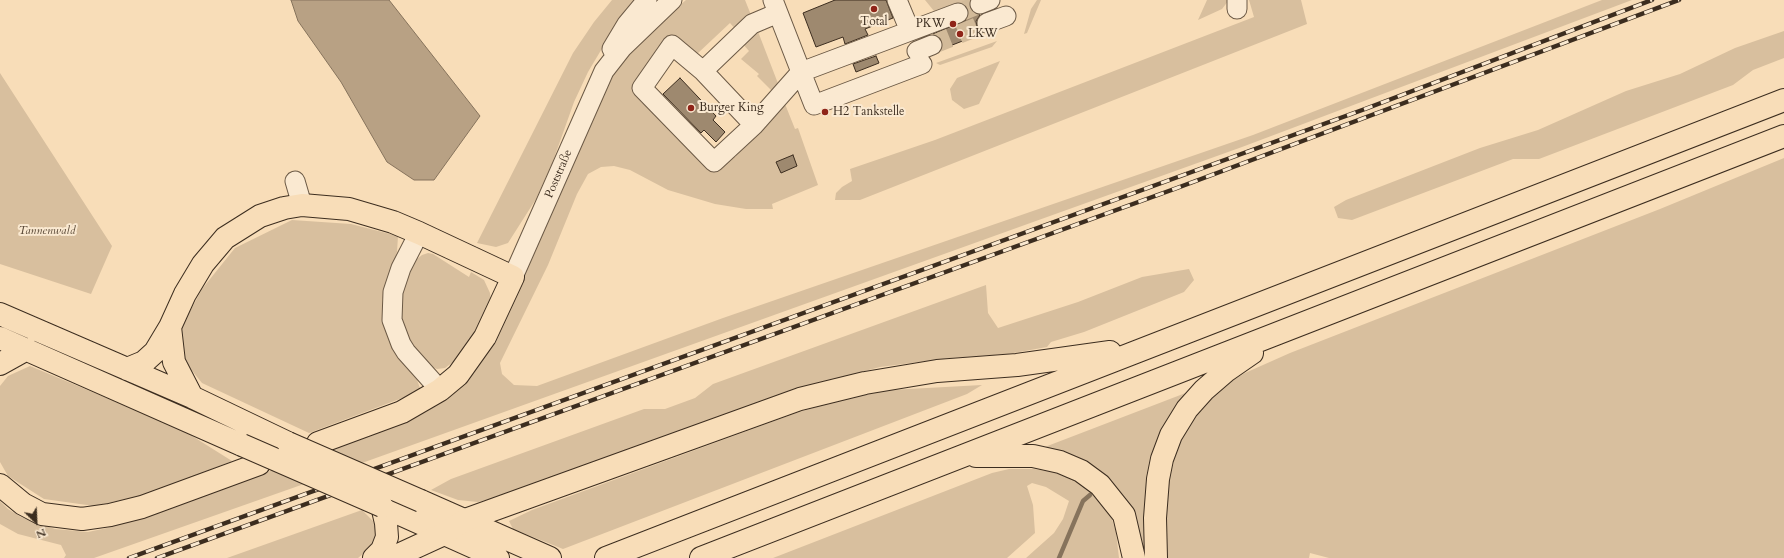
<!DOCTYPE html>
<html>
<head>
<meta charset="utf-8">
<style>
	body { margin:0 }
	#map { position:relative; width:1784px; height:558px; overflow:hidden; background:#f8ddb8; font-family:Cardo,serif }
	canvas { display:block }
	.north { position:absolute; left:16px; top:502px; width:40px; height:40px; -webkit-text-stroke:3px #fae9d1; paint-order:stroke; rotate:156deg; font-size:11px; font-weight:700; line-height:16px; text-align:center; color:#3c2d1f }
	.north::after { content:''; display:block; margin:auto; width:14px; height:18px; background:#3c2d1f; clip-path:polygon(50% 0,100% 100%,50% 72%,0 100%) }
</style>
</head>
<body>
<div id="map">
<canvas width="1784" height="558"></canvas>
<div class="north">N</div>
</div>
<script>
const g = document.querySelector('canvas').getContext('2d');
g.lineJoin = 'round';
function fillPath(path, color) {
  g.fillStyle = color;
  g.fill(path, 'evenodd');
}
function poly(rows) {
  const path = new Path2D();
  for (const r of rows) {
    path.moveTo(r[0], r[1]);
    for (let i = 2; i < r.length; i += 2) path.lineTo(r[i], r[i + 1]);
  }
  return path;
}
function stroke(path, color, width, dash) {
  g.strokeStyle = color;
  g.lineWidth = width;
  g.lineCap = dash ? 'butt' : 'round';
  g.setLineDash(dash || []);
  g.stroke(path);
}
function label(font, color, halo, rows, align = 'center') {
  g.font = font + ' Cardo,serif';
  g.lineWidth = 4;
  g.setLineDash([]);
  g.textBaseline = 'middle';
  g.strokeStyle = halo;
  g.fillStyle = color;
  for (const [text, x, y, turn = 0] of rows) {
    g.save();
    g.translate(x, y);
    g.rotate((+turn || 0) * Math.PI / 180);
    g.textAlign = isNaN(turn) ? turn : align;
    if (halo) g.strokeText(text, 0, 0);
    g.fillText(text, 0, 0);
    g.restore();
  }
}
const green = poly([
	[612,0,636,0,616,25,588,72,574,102,553,161,536,199,508,243,496,247,477,243,573,53,594,22],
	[686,0,745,0,751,15,736,30,730,23,697,54,683,45,635,93,705,165,731,154,735,157,785,104,795,129,798,128,818,185,772,204,773,209,746,209,715,204,668,190,630,170,614,166,601,167,588,174,577,194,548,265,500,363,502,374,514,385,537,386,723,318,1253,135,1602,0,1632,0,1242,147,362,463,331,449,426,412,455,391,477,367,497,336,612,75,635,43],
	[925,0,966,0,934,11],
	[1037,0,1041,0,1027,33,1024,34,1031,9],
	[1207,0,1229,0,1222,9,1198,20],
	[1249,0,1301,0,1307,24,860,200,835,200,836,193,842,187,852,181,850,169,935,140,1254,17],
	[757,29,779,86,773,92,757,76,759,74,741,59,749,51,742,43],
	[1784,31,1784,58,1753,70,1733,85,1539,159,1513,159,1352,220,1338,218,1334,207,1346,200,1480,148,1538,130,1626,91,1680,74,1735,48],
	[997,41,992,47,940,65,936,63],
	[1000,61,979,104,964,109,952,100,950,89,957,78],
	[0,73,112,246,91,294,0,264],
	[1784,158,1784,558,1329,558,1310,553,1309,558,1164,558,1163,520,1170,460,1190,416,1221,387,1245,373,1290,353,1660,209],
	[292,220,351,224,398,236,397,252,382,301,391,344,416,377,421,391,309,433,202,383,184,361,181,328,202,289,235,248],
	[428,253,433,254,469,277,471,272,484,280,490,293,491,301,479,328,457,359,445,368,437,369,425,364,401,327,402,283,417,259,422,255],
	[1189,269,1194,280,1184,292,1084,332,1051,342,1047,347,1008,354,951,358,880,367,801,388,498,497,478,502,458,500,431,490,451,479,644,409,665,409,695,398,713,384,986,285,988,313,998,328,1078,302,1142,277],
	[30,366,181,429,232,461,148,494,94,506,44,499,8,476,0,462,0,386,8,376],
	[982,385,967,394,563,549,513,529,509,521,532,510,796,413,840,400,890,390],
	[1196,389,1183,403,1148,558,1143,558,1134,521,1037,450],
	[1009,469,1034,469,1061,473,1084,485,1098,497,1111,516,1116,532,1119,558,1026,558,1054,533,1063,519,1069,501,1046,487,1032,483,1027,486,1033,505,1035,533,1007,558,773,558,992,473],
	[273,470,304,484,94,558,64,558,66,555,61,545,18,534,0,524,0,501,8,509,21,517,55,529,88,532,107,528],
	[362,510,373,521,376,529,375,540,370,548,358,558,227,558]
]);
const water = poly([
	[291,0,389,0,480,116,434,180,414,180,387,162,341,82,298,21,291,0]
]);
const stream = poly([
	[1059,558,1083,501,1090,495]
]);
const building = poly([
	[835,0,886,0,893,18,865,29,868,35,845,44,843,37,816,47,803,13,835,0],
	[969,3,973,12,980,15,976,21,977,26,983,33,942,49,942,41,938,36,933,34,966,20,969,14,968,9,965,4,969,3],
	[876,56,879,63,856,72,853,64,876,56],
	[680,78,716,116,713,120,725,132,716,142,704,130,701,133,663,94,680,78],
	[793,155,797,166,781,173,776,162,793,155]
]);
const minorTunnel = poly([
	[958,13,980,4],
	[932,45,987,23]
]);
const minor = poly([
	[773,0,801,72,958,13],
	[897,0,910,31],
	[1237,0,1237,9],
	[980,4,990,0],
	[987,23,1006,16],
	[612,49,627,24,647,0],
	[917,51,932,45],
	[703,71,672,45,642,88,714,162,754,125,801,72,814,105,922,64],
	[754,125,703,71,752,24,778,13],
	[295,181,302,205],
	[419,233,401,268,393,292,392,320,401,344,406,352,440,390],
	[513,277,604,71,622,48,672,0]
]);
const major = poly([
	[0,314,192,397,288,443],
	[170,327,174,362,192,397],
	[0,338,242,445],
	[0,364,27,349],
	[127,369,144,362,155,352,170,327,185,294,203,264,225,238,260,216,284,208,302,205,349,209,393,222,419,233,513,277,485,337,458,375,440,390,402,412,318,443],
	[0,485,23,504,42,514,82,519,110,515,142,507,259,464],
	[421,501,550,558],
	[382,506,498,558]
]);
const highway = poly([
	[976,456,1033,456,1060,462,1081,471,1100,485,1124,515,1134,558],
	[374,558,382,550,387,537,386,523,382,506],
	[392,558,444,534,465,520,800,399,865,383,937,371,1017,365,1110,352],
	[606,558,1784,100],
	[701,558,1784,136],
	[1156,558,1155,518,1158,479,1162,459,1171,435,1187,409,1204,390,1226,371,1252,353]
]);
const rail = poly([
	[129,558,1365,109,1652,0],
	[157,558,1177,188,1679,0]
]);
const majorBridge = poly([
	[288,443,421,501],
	[242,445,382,506]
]);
const markers = [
	[874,9,4,"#8f2418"],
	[953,24,4,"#8f2418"],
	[960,34,4,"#8f2418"],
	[691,108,4,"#8f2418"],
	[825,112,4,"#8f2418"]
];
const poiNames = [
	["Total",874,22,"center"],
	["PKW",945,24,"right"],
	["LKW",968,34],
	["Burger King",699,108],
	["H2 Tankstelle",833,112]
];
const streetNames = [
	["Poststraße",559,174,-67]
];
const parkNames = [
	["Tannenwald",47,231]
];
fillPath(green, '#d8bf9e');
fillPath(water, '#b8a184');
stroke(water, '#86735c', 1);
stroke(stream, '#86735c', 4.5);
fillPath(building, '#9e896f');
stroke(building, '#3c2d1f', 1);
stroke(minorTunnel, '#d2ba99', 19, [19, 10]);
stroke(minor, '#6b5945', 21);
stroke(major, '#3c2d1f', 24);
stroke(highway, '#3c2d1f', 24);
stroke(minor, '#fae9d1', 19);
stroke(major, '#f8ddb8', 22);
stroke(highway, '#f8ddb8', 22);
stroke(rail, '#3c2d1f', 4.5);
stroke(rail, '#fae9d1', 3, [9]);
stroke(majorBridge, '#3c2d1f', 24, []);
stroke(majorBridge, '#f8ddb8', 22);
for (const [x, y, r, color] of markers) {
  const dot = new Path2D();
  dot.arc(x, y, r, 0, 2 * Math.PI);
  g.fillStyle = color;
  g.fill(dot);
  stroke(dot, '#fae9d1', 1.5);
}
label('12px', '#3c2d1f', '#fae9d1', poiNames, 'left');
label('12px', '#3c2d1f', '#fae9d1', streetNames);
label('italic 12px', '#5b4a38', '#fae9d1', parkNames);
</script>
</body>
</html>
